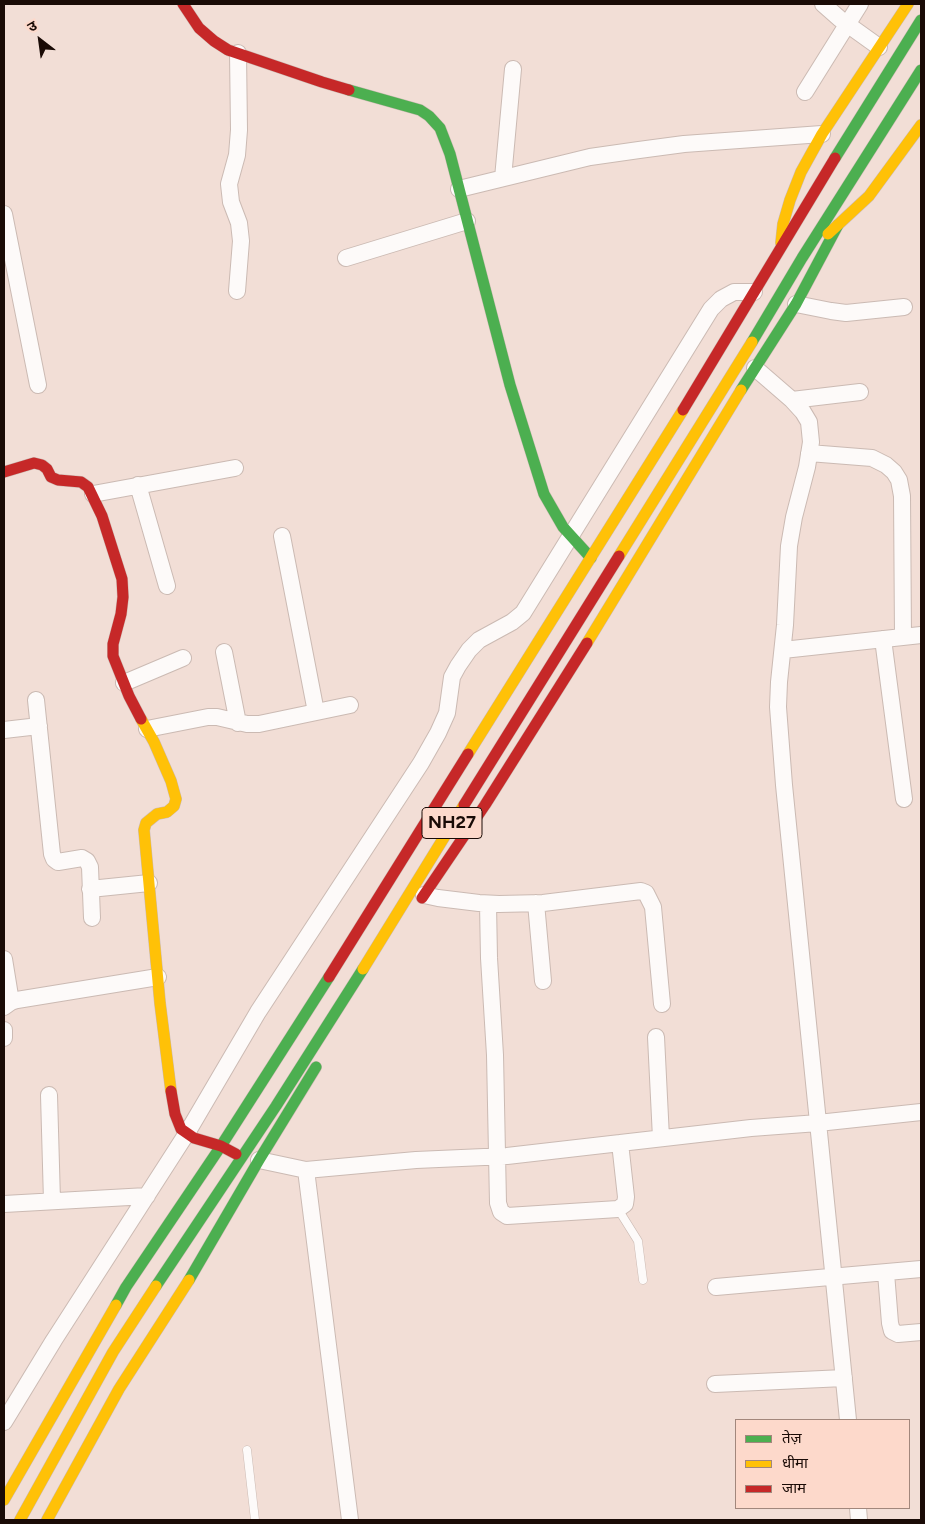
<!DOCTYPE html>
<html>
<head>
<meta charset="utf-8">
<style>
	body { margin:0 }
	#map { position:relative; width:925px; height:1524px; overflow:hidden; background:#f2ded6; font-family:Figtree,"Noto Sans Devanagari",sans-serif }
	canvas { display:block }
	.frame { position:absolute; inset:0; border:5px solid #1a0b06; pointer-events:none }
	.legend { position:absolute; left:735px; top:1419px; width:175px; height:90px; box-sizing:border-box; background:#fdd9cb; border:1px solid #a2877c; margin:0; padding:6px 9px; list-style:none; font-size:15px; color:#1a0b06 }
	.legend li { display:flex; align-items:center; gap:10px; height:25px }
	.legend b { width:25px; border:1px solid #a2877c }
	.north { position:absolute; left:15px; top:15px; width:50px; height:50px; -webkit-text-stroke:4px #fdd9cb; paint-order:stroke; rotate:330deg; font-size:14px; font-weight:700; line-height:20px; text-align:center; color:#1a0b06 }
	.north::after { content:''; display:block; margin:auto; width:18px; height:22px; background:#1a0b06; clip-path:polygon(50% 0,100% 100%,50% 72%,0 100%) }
</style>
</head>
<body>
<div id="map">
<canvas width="925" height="1524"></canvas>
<div class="frame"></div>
<ul class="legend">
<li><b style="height:6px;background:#4caf50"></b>तेज़</li>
<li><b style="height:6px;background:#ffc107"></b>धीमा</li>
<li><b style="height:6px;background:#c62828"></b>जाम</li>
</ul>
<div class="north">उ</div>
</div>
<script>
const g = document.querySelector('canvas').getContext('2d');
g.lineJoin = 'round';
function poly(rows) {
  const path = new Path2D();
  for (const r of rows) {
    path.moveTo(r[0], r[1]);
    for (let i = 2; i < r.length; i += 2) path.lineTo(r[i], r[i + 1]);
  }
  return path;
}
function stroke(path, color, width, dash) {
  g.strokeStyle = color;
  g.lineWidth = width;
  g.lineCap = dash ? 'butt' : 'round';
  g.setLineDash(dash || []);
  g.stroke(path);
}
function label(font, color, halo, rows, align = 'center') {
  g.font = font + ' Figtree,sans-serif';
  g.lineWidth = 5;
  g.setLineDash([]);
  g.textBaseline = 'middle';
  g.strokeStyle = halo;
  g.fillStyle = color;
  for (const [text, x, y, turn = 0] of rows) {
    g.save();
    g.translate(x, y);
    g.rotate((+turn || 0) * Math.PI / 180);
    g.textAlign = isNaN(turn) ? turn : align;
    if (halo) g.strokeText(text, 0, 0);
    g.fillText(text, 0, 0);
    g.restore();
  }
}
const lane = poly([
	[618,1209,638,1241,643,1280],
	[247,1450,255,1520]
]);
const street = poly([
	[823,4,840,19,879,47],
	[805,92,860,4],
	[503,178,513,69],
	[459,189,590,157,639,150,684,144,822,134],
	[4,214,38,385],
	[346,258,467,221],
	[237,291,241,241,239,223,231,202,229,184,237,155,239,130,238,53],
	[796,304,831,311,846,313,904,307],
	[755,368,792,400,803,412,809,422,811,442,807,467,794,517,789,546,785,625,779,682,778,707,784,785,848,1420],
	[792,400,860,392],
	[809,453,872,458,886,465,894,472,899,480,902,496,903,637],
	[138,485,167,586],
	[93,494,235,468],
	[282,536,316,712],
	[883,639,904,799],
	[783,650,921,635],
	[224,652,238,723],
	[124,683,183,658],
	[36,700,52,854,54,859,58,862,82,858,87,861,90,867,92,918],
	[147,729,208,717,217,717,247,724,259,724,350,705],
	[4,730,39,726],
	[90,889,149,883],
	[424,895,438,898,479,903,499,904,543,903,641,891,646,893,653,907,662,1004],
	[536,903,543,981],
	[488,904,489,958,495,1055,498,1203,501,1212,507,1216,618,1209,625,1204,626,1197,620,1143],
	[4,959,11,1002],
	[4,1007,11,1002,17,1000,158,977],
	[4,1030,4,1038],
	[656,1037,661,1138],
	[49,1095,52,1201],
	[259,1160,306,1170,416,1160,507,1156,751,1128,818,1123,921,1112],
	[306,1170,350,1520],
	[4,1204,147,1196],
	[886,1273,890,1323,892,1331,898,1334,921,1332],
	[716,1287,921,1269],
	[715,1384,844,1378],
	[4,1422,54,1340,187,1133,258,1012,421,763,438,733,447,713,452,677,458,666,469,650,479,640,512,622,523,613,711,309,721,299,734,292,754,292],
	[858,1508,859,1520]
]);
const fast = poly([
	[349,90,420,110,429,116,440,128,450,154,510,385,544,494,563,527,591,558],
	[835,158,921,20],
	[752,342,802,258,921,70],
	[741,390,796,304,838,225],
	[189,1280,259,1160,316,1067],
	[156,1286,276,1106,363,969],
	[116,1305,126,1287,221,1146,329,977]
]);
const slow = poly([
	[828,234,869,196,921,125],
	[781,243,783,224,790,200,801,172,822,134,908,4],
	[619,556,752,342],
	[587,643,741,390],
	[141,719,154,742,171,781,176,799,174,806,167,812,157,814,146,823,144,830,160,1003,171,1091],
	[468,754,683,410],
	[363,969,464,805],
	[4,1500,116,1305],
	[20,1520,113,1352,156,1286],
	[47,1520,119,1389,189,1280]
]);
const jam = poly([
	[183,4,199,28,214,41,228,50,322,82,349,90],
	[683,410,835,158],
	[4,472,34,463,42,465,47,469,51,477,58,480,81,482,88,487,102,516,122,579,123,597,121,614,113,644,113,656,129,696,141,719],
	[464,805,619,556],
	[422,898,485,805,587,643],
	[329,977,468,754],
	[171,1091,175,1114,181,1129,194,1138,221,1146,236,1154]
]);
const shields = [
	[452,823,60]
];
const shieldNames = [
	["NH27",452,823]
];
stroke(lane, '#cbbab3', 9);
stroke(street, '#cbbab3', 18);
stroke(fast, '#cbbab3', 12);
stroke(slow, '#cbbab3', 12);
stroke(jam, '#cbbab3', 12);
stroke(lane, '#fdfaf9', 8);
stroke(street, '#fdfaf9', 16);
stroke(fast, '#4caf50', 11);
stroke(slow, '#ffc107', 11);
stroke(jam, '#c62828', 11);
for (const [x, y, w] of shields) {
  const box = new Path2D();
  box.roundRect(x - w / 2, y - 15.5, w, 31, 4);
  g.fillStyle = '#fdd9cb';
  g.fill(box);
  stroke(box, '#1a0b06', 1);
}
label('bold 18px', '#1a0b06', null, shieldNames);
</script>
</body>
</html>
